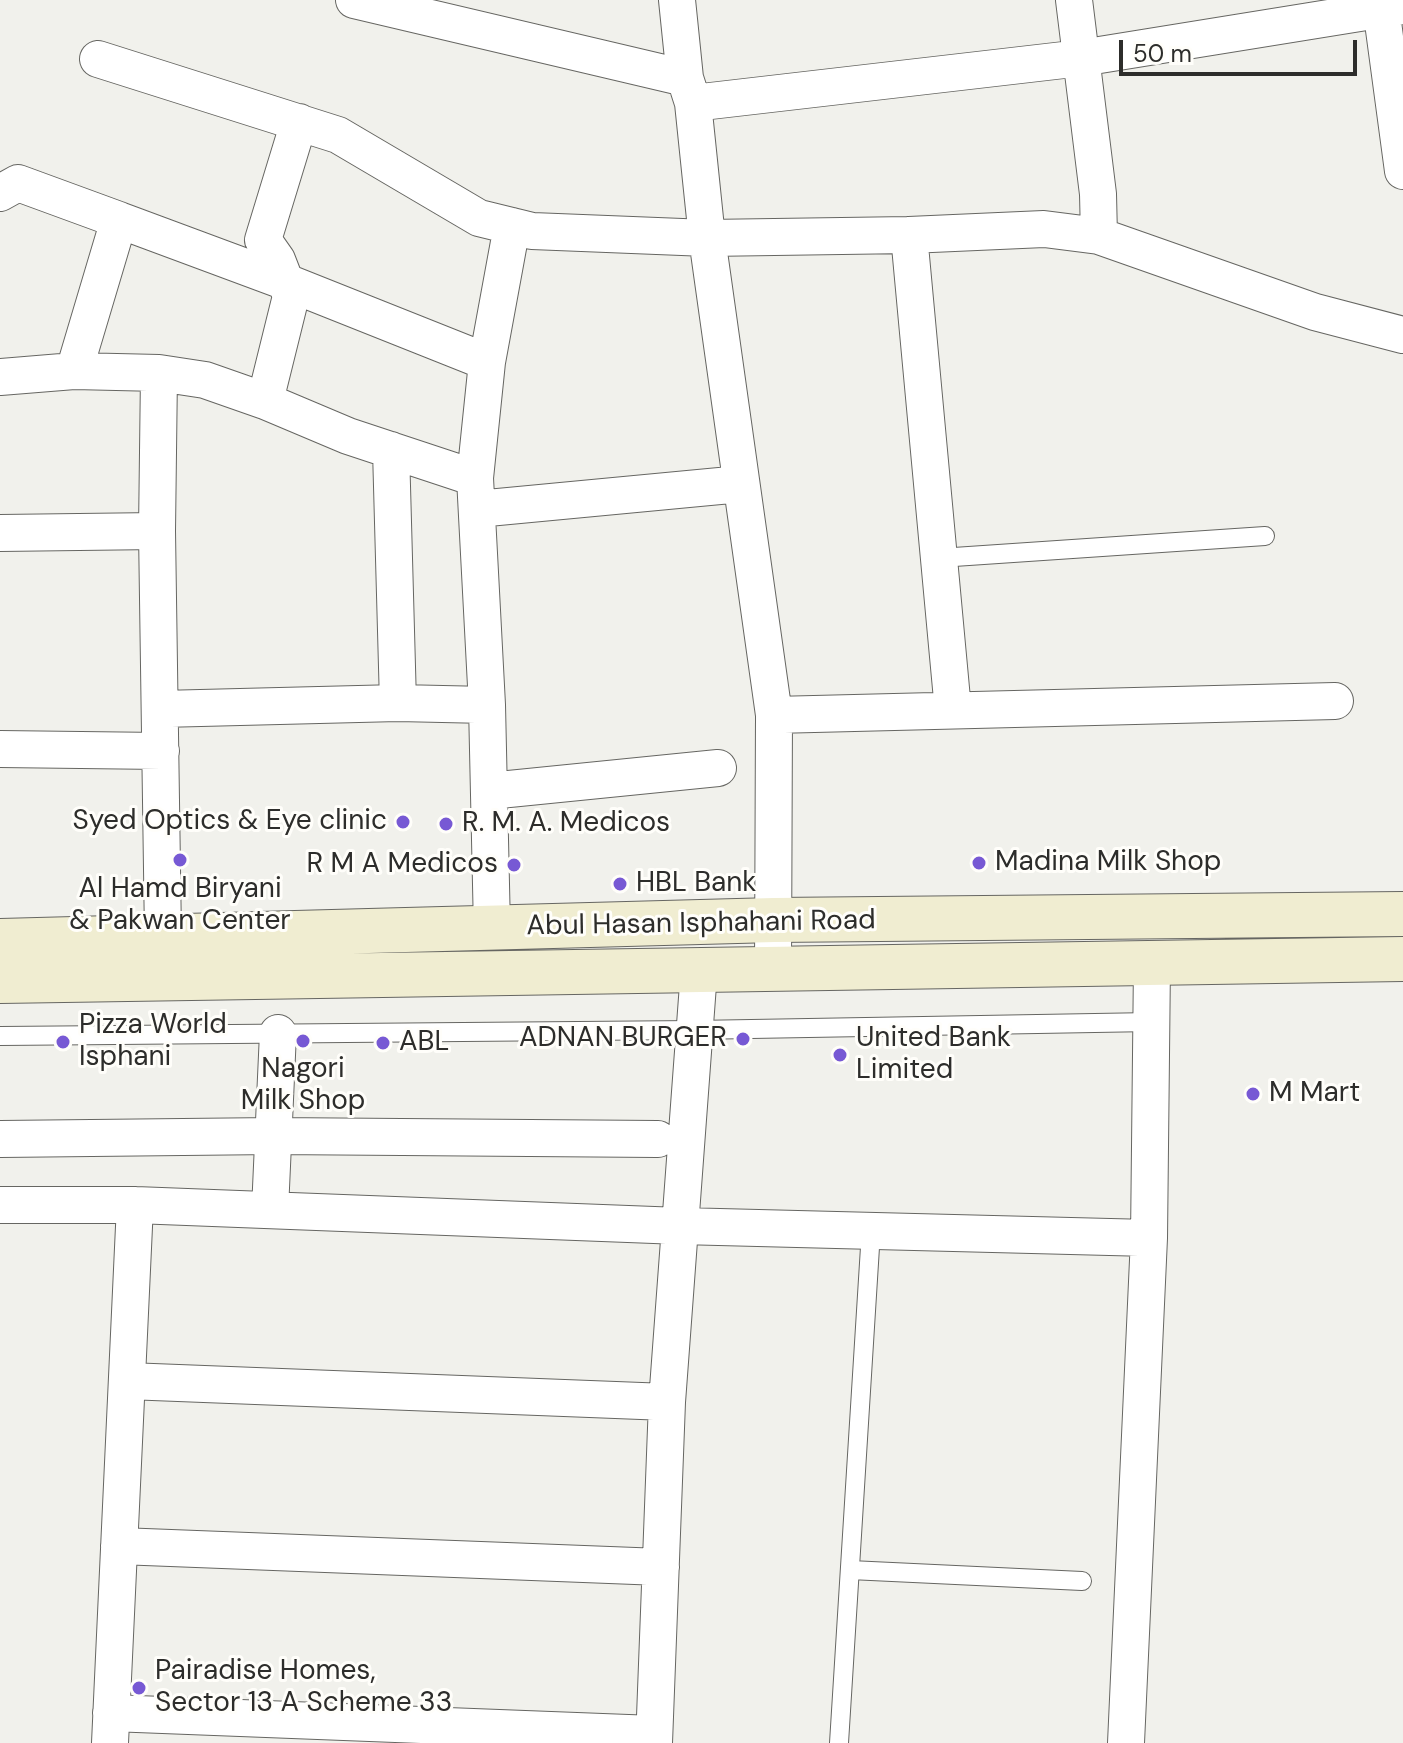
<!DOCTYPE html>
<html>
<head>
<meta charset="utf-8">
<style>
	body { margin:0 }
	#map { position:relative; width:1403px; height:1743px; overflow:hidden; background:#f1f1ec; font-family:"DM Sans",sans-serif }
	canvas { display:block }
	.scale { position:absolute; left:1119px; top:40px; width:238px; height:36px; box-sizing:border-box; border:4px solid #2d2d2b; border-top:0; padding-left:10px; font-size:24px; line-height:28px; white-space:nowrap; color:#2d2d2b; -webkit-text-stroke:6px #fffefa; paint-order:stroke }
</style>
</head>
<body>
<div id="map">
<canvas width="1403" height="1743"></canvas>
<div class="scale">50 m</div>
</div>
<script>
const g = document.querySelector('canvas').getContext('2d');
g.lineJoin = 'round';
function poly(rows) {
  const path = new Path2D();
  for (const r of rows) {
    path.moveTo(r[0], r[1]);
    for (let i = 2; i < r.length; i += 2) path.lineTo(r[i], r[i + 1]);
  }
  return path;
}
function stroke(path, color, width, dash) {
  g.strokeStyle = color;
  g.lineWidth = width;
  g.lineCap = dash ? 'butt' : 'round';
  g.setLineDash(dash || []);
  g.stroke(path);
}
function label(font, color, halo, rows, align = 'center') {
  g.font = font + ' "DM Sans",sans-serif';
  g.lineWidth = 6;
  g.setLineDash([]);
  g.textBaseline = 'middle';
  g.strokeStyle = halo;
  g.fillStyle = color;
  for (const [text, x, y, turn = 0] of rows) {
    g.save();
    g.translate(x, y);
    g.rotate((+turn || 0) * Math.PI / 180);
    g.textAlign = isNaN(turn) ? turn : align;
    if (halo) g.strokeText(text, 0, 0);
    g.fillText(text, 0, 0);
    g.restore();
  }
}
const lane = poly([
	[939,558,1265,536],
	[0,1036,694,1030,1152,1022],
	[850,1570,1082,1581],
	[839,1743,871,1231]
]);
const street = poly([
	[354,0,685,78],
	[677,0,685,78,693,103,707,238,774,715,773,969],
	[1074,0,1098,194,1099,236],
	[1380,0,1403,171],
	[98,59,338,135,479,218,532,231,707,238,909,235,1044,229,1099,236,1315,312,1403,335],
	[693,103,1081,58,1403,6],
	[0,193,18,183,119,220],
	[909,235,953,710],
	[487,362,512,226],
	[74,371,119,220,286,282,487,362,475,478],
	[159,373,157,531,163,936],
	[0,377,74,371,159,373,205,380,265,401,348,436,475,478,487,705,492,929],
	[265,401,291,296,277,260,263,240,299,122],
	[391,450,398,703],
	[477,509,741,484],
	[0,533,157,531],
	[161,709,398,703,487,705],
	[774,715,1335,701],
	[0,749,161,751],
	[489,791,718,768],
	[0,1139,274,1136,658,1139],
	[0,1205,135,1205,680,1226,1149,1238],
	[270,1210,278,1033],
	[127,1381,667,1402],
	[119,1546,661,1567],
	[111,1713,654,1734],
	[110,1743,135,1205],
	[654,1743,667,1402,699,971],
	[1126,1743,1149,1238,1152,963]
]);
const secondary = poly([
	[0,941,774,920,1403,914],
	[0,981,1403,959]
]);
const markers = [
	[403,822,8,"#7759d4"],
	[446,824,8,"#7759d4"],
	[180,860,8,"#7759d4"],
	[979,863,8,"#7759d4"],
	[514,865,8,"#7759d4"],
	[620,884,8,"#7759d4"],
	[743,1039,8,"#7759d4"],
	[303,1041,8,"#7759d4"],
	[63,1042,8,"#7759d4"],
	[383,1043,8,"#7759d4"],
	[840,1055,8,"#7759d4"],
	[1253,1094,8,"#7759d4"],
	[139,1688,8,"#7759d4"]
];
const poiNames = [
	["Syed Optics & Eye clinic",387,822,"right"],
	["R. M. A. Medicos",462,824],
	["Madina Milk Shop",995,863],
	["R M A Medicos",498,865,"right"],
	["HBL Bank",636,884],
	["Al Hamd Biryani",180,890,"center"],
	["& Pakwan Center",180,922,"center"],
	["Pizza World",79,1026],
	["Isphani",79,1058],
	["ADNAN BURGER",727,1039,"right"],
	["United Bank",856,1039],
	["Limited",856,1071],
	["ABL",399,1043],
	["Nagori",303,1070,"center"],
	["Milk Shop",303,1102,"center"],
	["M Mart",1269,1094],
	["Pairadise Homes,",155,1672],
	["Sector 13 A Scheme 33",155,1704]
];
const streetNames = [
	["Abul Hasan Isphahani Road",701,924,-1]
];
stroke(lane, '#666662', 20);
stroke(street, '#666662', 38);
stroke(secondary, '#666662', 46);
stroke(lane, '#fff', 18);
stroke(street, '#fff', 36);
stroke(secondary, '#f0edd1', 44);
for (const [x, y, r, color] of markers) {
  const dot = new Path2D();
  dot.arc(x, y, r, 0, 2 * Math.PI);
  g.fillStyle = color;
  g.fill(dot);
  stroke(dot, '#fffefa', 3);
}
label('28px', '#2d2d2b', '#fffefa', poiNames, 'left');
label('28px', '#2d2d2b', '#fffefa', streetNames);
</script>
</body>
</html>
